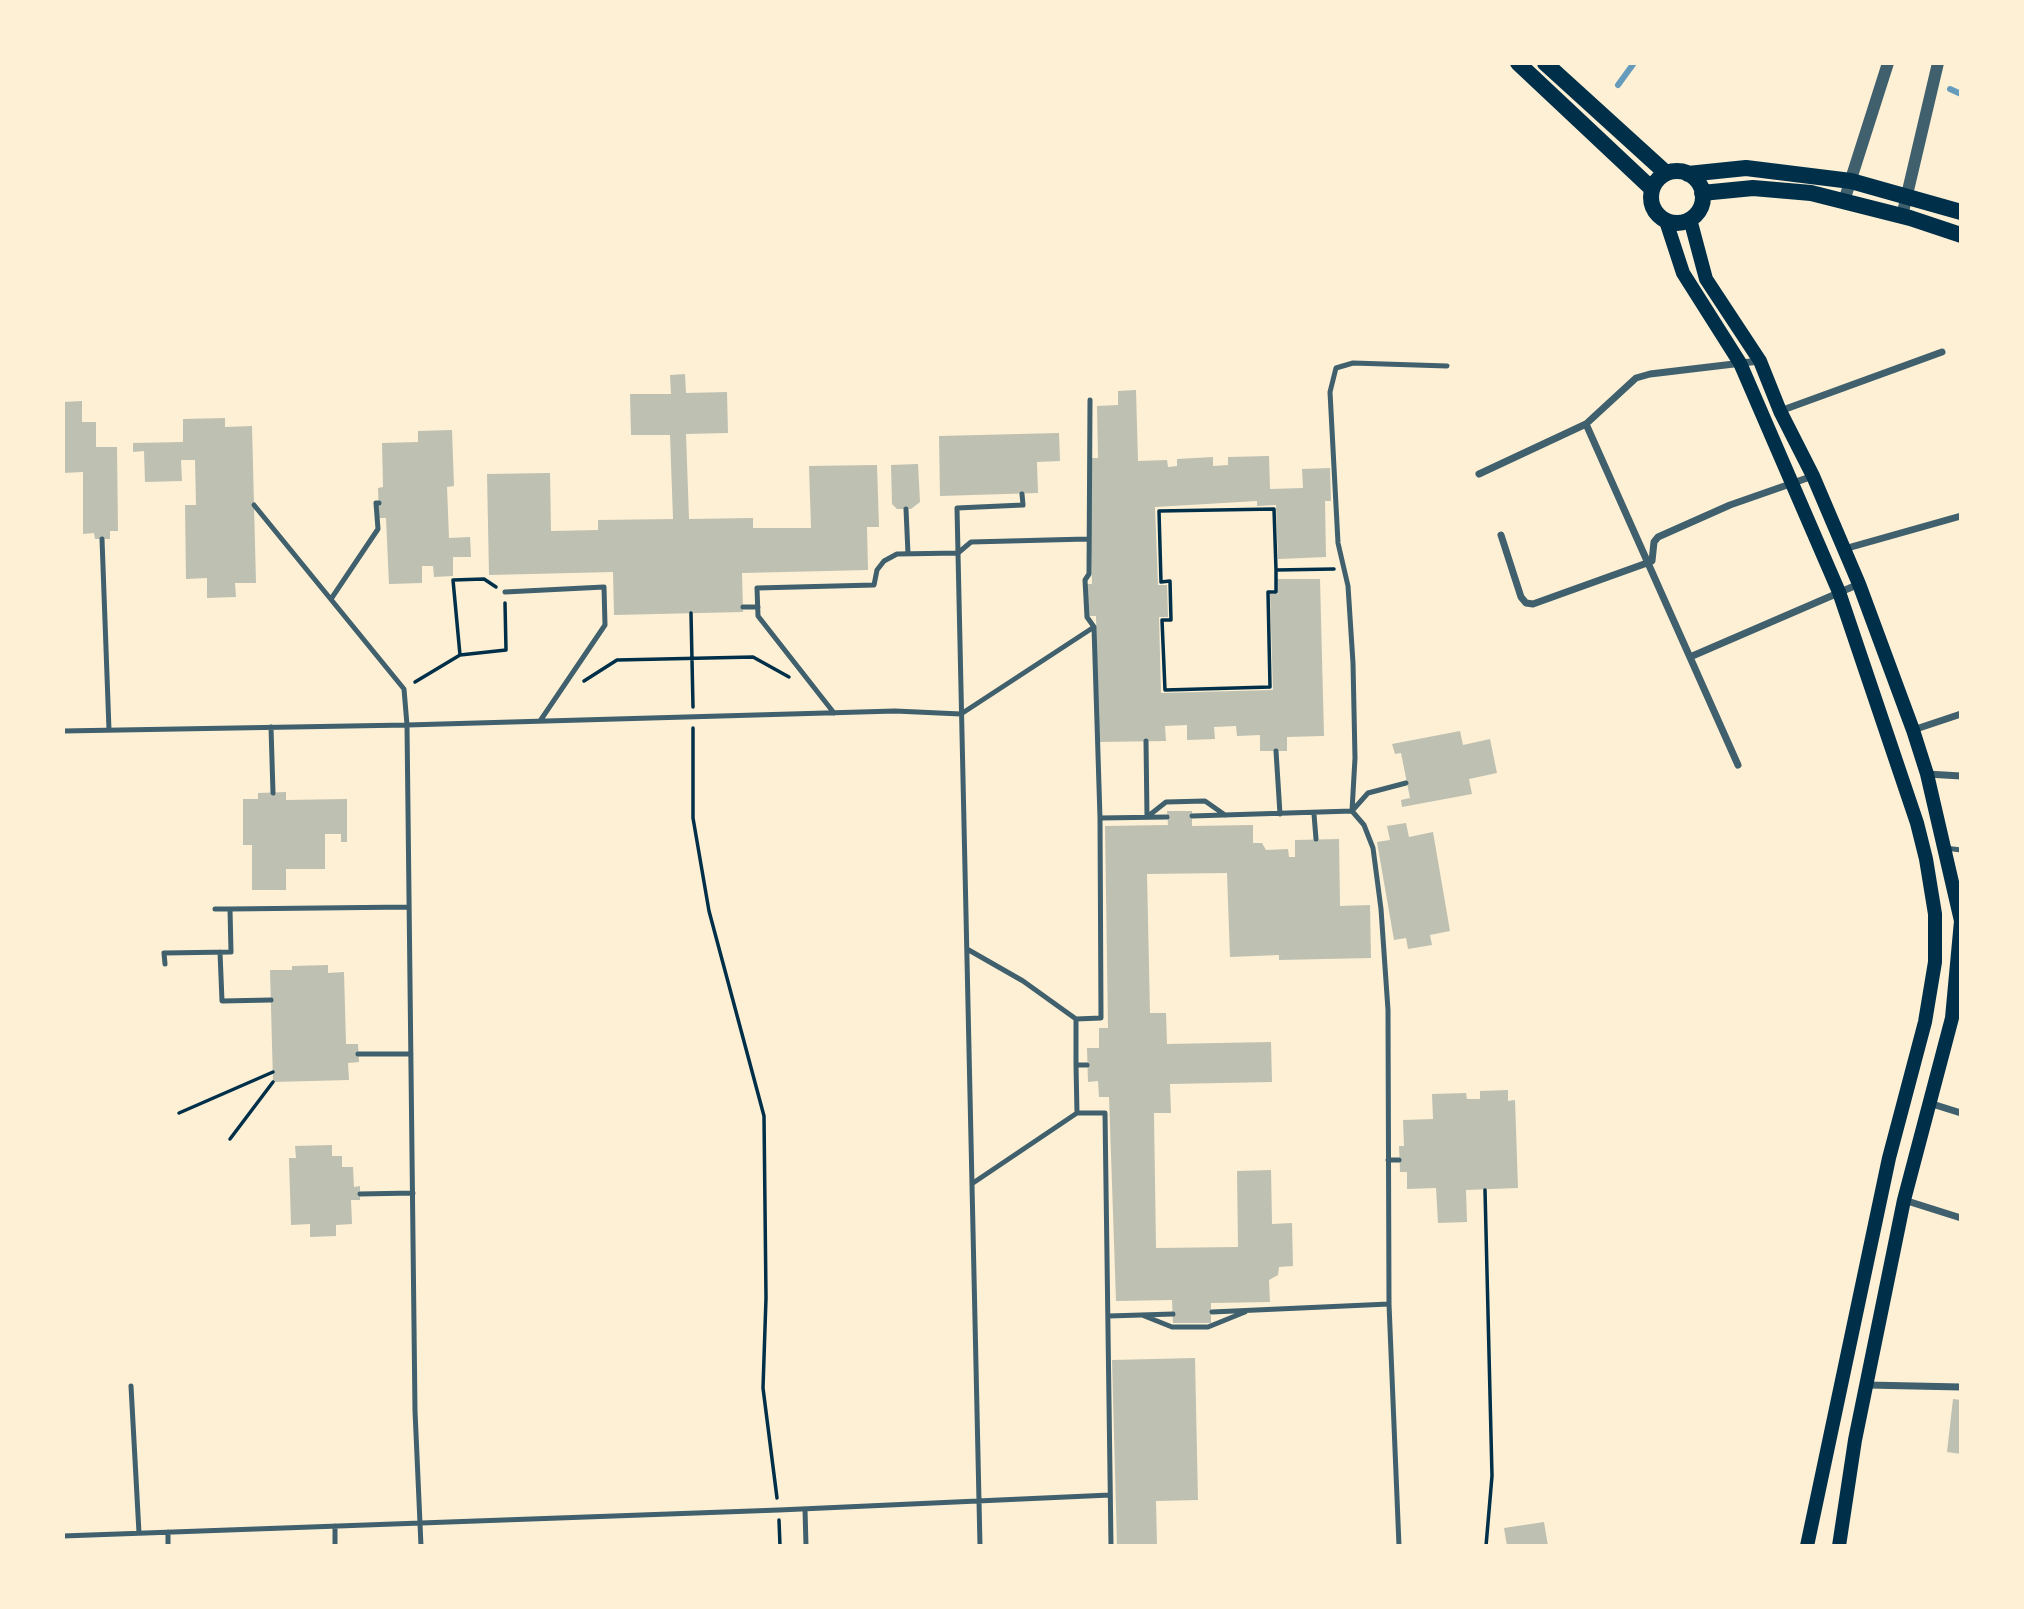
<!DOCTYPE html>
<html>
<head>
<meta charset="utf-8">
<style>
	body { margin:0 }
	#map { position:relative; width:2024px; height:1609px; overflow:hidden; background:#fdf0d5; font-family:Signika,sans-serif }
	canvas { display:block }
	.frame { position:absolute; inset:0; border:65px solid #fdf0d5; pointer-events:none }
</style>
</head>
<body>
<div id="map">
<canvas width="2024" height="1609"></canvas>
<div class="frame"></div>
</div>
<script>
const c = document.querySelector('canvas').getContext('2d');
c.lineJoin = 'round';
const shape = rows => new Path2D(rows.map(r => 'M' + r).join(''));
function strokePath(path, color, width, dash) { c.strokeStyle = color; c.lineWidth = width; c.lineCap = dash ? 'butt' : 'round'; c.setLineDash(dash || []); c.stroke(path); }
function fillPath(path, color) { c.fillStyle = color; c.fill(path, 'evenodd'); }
strokePath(shape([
	[1618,85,1634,63],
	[1950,89,1961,94]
]), '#669bbc', 6);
fillPath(shape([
	[685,374,686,393,727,392,728,433,686,434,689,519,753,518,753,528,811,528,809,466,877,465,879,527,867,527,868,570,742,573,743,612,614,615,613,572,489,575,487,474,550,473,551,531,598,530,598,520,673,519,670,435,631,435,630,394,671,394,670,375],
	[1136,390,1138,461,1167,460,1168,467,1177,466,1177,459,1213,457,1213,466,1228,465,1228,457,1269,456,1270,489,1303,488,1302,469,1330,468,1331,501,1325,501,1326,557,1278,559,1276,505,1257,506,1257,501,1155,507,1158,585,1167,585,1168,617,1159,617,1161,693,1273,690,1270,594,1278,594,1277,579,1320,579,1324,736,1287,737,1287,751,1260,751,1260,735,1237,736,1236,726,1214,727,1215,739,1187,740,1187,725,1165,726,1166,741,1099,742,1096,616,1088,616,1087,584,1092,584,1089,458,1098,458,1097,406,1118,405,1118,391],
	[82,401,82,422,96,422,96,447,117,447,118,531,110,531,110,539,95,539,94,533,83,534,83,472,63,473,63,402],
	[225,418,225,427,252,426,256,583,235,583,236,597,207,598,207,578,186,579,185,505,196,505,195,460,181,460,182,481,145,482,144,451,133,452,133,443,183,442,183,419],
	[452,430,454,486,447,487,449,538,470,537,471,557,453,557,453,576,434,577,433,566,422,566,422,583,389,584,386,518,379,518,378,488,383,487,382,443,418,442,418,431],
	[1059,433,1060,461,1037,462,1038,493,940,496,939,436],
	[918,464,920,502,911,509,897,509,892,504,891,465],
	[1460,731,1463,745,1490,739,1497,773,1469,779,1472,794,1402,807,1401,800,1410,798,1401,753,1395,754,1392,744],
	[286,792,286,800,347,799,347,842,341,842,341,834,325,834,325,869,286,869,286,890,252,890,252,845,243,845,243,799,258,799,258,793],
	[1167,811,1192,811,1192,826,1253,825,1253,843,1262,843,1266,850,1288,849,1289,857,1295,857,1295,840,1339,839,1340,906,1370,905,1371,958,1279,960,1279,955,1230,957,1227,873,1147,874,1150,1013,1166,1013,1167,1044,1271,1042,1272,1082,1170,1084,1171,1113,1154,1113,1156,1248,1238,1247,1237,1171,1271,1170,1272,1224,1292,1223,1293,1266,1279,1267,1278,1275,1269,1280,1270,1302,1211,1303,1211,1323,1173,1323,1172,1300,1116,1301,1109,1097,1099,1097,1098,1081,1088,1082,1087,1048,1099,1048,1099,1028,1108,1028,1105,826,1168,825],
	[1406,823,1409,837,1433,832,1450,931,1430,935,1432,945,1408,949,1406,938,1394,940,1377,842,1390,840,1387,826],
	[328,965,328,973,344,972,346,1044,358,1044,359,1062,348,1063,349,1080,273,1082,270,970,292,970,292,966],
	[1508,1090,1508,1101,1515,1100,1518,1188,1466,1190,1467,1222,1438,1223,1436,1188,1407,1189,1407,1172,1400,1172,1399,1146,1404,1146,1403,1120,1433,1119,1432,1094,1466,1093,1467,1099,1480,1099,1480,1091],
	[332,1145,332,1156,342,1156,342,1167,353,1167,354,1187,360,1186,360,1200,351,1200,352,1224,336,1225,336,1236,310,1237,310,1224,291,1225,289,1158,296,1158,295,1146],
	[1195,1358,1198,1500,1156,1501,1157,1546,1117,1546,1112,1360],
	[1953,1399,1961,1400,1961,1454,1947,1452],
	[1544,1522,1548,1546,1507,1546,1504,1528]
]), '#bec0b2');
strokePath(shape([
	[1276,570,1276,592,1268,592,1270,687,1165,690,1162,620,1171,620,1170,581,1161,582,1159,511,1274,509,1276,570,1334,569],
	[691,613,693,707],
	[460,655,453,580,484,579,496,587],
	[584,681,617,660,753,657,789,677],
	[415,682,460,655,506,650,505,603],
	[693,728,693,818,709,911,764,1116,766,1298,763,1388,777,1498],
	[179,1113,273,1072],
	[230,1139,273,1082],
	[1485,1190,1492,1476,1486,1546],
	[779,1520,780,1546]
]), '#003049', 3.5);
strokePath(shape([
	[1090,400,1089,574,1085,580,1087,617,1094,627,1100,818,1101,1018,1076,1019,1076,1065,1077,1113,1105,1113,1111,1546],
	[254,505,404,689,407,725,415,1411,421,1546],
	[906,509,908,554],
	[102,539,109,730],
	[505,592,604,587,605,625,540,721],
	[331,599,378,529,376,503,379,503],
	[743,607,758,607],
	[834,713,758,616,757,588,874,585,877,570,884,561,897,554,958,553,971,542,1087,539],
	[271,727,273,793],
	[63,731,407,725,895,711,961,714,1094,627],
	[1146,741,1147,817],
	[1276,751,1280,814],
	[1352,811,1355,758,1353,663,1348,586,1338,543,1330,392,1336,368,1353,363,1447,366],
	[1352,811,1368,793,1406,783],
	[1314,814,1316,839],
	[1192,816,1352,811,1364,825,1373,848,1381,909,1388,1010,1389,1304,1399,1546],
	[1147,817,1166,802,1205,801,1225,815],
	[1100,818,1167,817],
	[1945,848,1961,850],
	[215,909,230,909],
	[967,949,1023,981,1076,1019],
	[220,952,222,1001,271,1000],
	[165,964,164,953,231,952,230,909,409,907],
	[358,1054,411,1054],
	[1076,1065,1087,1065],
	[1388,1160,1399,1160],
	[973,1183,1077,1113],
	[360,1194,413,1193],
	[1212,1312,1389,1304],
	[1142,1315,1172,1327,1208,1327,1245,1312],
	[1109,1316,1173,1314],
	[131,1386,139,1533],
	[805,1509,806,1546],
	[335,1526,335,1546],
	[168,1532,168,1546],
	[63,1536,779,1510,1110,1495],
	[980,1546,957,508,1023,505,1022,494]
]), '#3f606c', 5);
strokePath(shape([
	[1780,411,1942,352],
	[1586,424,1738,765],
	[1479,474,1586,424,1636,378,1650,374,1759,361],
	[1501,535,1521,597,1526,603,1533,604,1647,563,1652,561,1654,542,1658,537,1730,505,1813,476],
	[1844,549,1961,516],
	[1690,657,1859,584],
	[1913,730,1961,714],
	[1927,774,1961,776],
	[1929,1103,1961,1113],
	[1904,1200,1961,1218],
	[1867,1385,1961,1387]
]), '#3f606c', 7);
strokePath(shape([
	[1844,201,1888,63],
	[1902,216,1938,63]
]), '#3f606c', 12);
strokePath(shape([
	[1690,219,1706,279,1760,361,1780,411,1813,476,1859,584,1913,730,1927,774,1961,921,1952,1018,1904,1200,1855,1440,1839,1546],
	[1666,221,1683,273,1740,363,1839,592,1917,823,1926,859,1935,914,1935,962,1925,1022,1889,1158,1807,1546]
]), '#003049', 14);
strokePath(shape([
	[1518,63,1652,189],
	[1545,63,1666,173],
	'1651 197a26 26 0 1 1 52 0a26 26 0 1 1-52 0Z',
	[1688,174,1746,168,1851,181,1961,212],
	[1702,193,1753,188,1811,193,1910,218,1961,235]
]), '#003049', 16);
</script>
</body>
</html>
